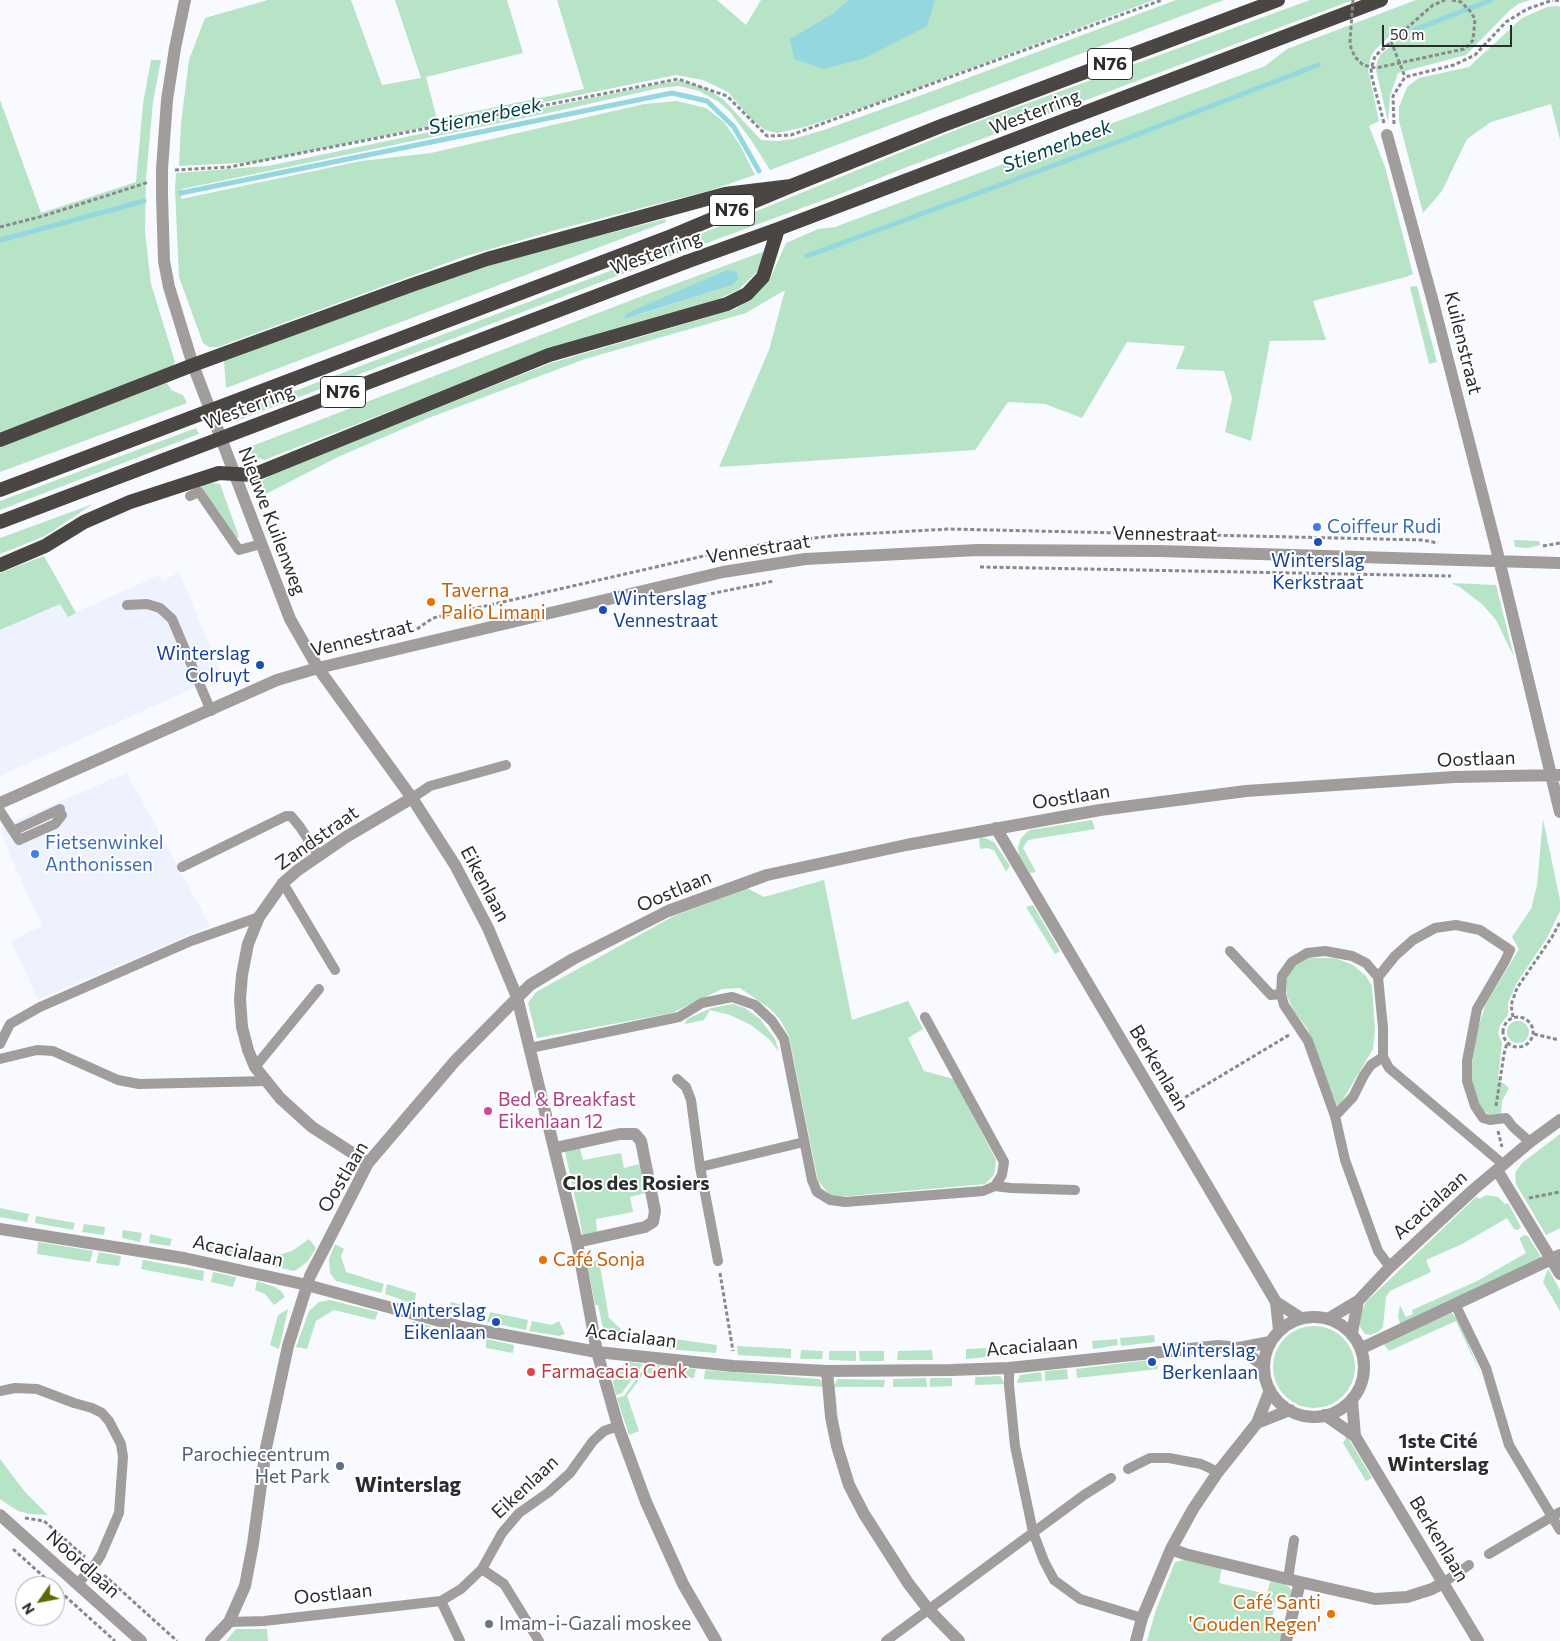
<!DOCTYPE html>
<html>
<head>
<meta charset="utf-8">
<style>
	body { margin:0 }
	#map { position:relative; width:1560px; height:1641px; overflow:hidden; background:#f9faff; font-family:Commissioner,sans-serif }
	canvas { display:block }
	.north { position:absolute; left:15px; top:1576px; width:50px; height:50px; box-sizing:border-box; background:#fff; border:1px solid #aaabab; border-radius:50%; rotate:237deg; font-size:14px; font-weight:700; line-height:20px; text-align:center; color:#2b2c2e }
	.north::after { content:''; display:block; margin:auto; width:18px; height:22px; background:#616705; clip-path:polygon(50% 0,100% 100%,50% 72%,0 100%) }
	.scale { position:absolute; left:1382px; top:25px; width:130px; height:22px; box-sizing:border-box; border:2px solid #2b2c2e; border-top:0; padding-left:6px; font-size:15px; line-height:18px; white-space:nowrap; color:#2b2c2e; -webkit-text-stroke:4px #fff; paint-order:stroke }
</style>
</head>
<body>
<div id="map">
<canvas width="1560" height="1641"></canvas>
<div class="north">N</div>
<div class="scale">50 m</div>
</div>
<script>
const c = document.querySelector('canvas').getContext('2d');
c.lineJoin = 'round';
function fillPath(path, color) { c.fillStyle = color; c.fill(path, 'evenodd'); }
const shape = rows => new Path2D(rows.map(r => 'M' + r).join(''));
function strokePath(path, color, width, dash) { c.strokeStyle = color; c.lineWidth = width; c.lineCap = dash ? 'butt' : 'round'; c.setLineDash(dash || []); c.stroke(path); }
function drawText(font, color, halo, rows, align = 'center') {
  c.font = font + ' Commissioner,sans-serif'; c.lineWidth = 4; c.setLineDash([]); c.textBaseline = 'middle'; c.strokeStyle = halo; c.fillStyle = color; for (const [text, x, y, turn = 0] of rows) {
    c.save(); c.translate(x, y); c.rotate((+turn || 0) * Math.PI / 180); c.textAlign = isNaN(turn) ? turn : align; if (halo) c.strokeText(text, 0, 0); c.fillText(text, 0, 0); c.restore();
  }
}
fillPath(shape([
	[179,572,222,675,0,776,0,630,60,604,68,616,159,575,163,581],
	[127,773,210,926,38,1000,11,941,42,926,10,855,0,827]
]), '#eef1fe');
fillPath(shape([
	[268,0,351,0,382,85,421,78,395,0,507,0,523,53,426,77,437,119,584,89,557,0,717,0,746,25,761,0,849,0,829,16,934,3,935,0,1154,0,885,100,805,127,777,133,765,130,752,120,728,92,703,80,676,75,257,162,179,166,181,123,189,60,205,18],
	[1176,0,1224,0,770,170,753,143,731,113,719,102,699,91,679,86,660,88,557,111,182,189,181,199,361,161,431,153,644,104,677,101,706,108,724,122,740,145,755,175,708,191,556,230,463,257,218,347,209,347,203,343,179,277,175,189,176,173,268,166,663,83,680,81,703,87,723,99,761,140,777,141,793,139,824,130,941,88],
	[1310,0,1353,0,907,167,840,194,609,279,239,420,237,413,607,272,968,125],
	[1416,0,1530,0,1518,4,1509,11,1466,55,1398,73,1390,96,1388,120,1389,126,1376,70,1377,62,1381,54,1395,43,1389,37,1375,50,1371,56,1368,70,1379,121,1369,126,1385,167,1413,274,1406,277,1313,301,1326,340,1270,341,1251,441,1225,432,1232,398,1224,371,1176,369,1185,346,1127,342,1082,418,1045,404,1008,402,975,450,719,467,769,350,785,290,746,313,585,359,426,419,338,457,260,497,259,483,272,474,447,404,551,363,736,309,757,293,770,279,786,243,818,229,835,227,1265,66,1287,49],
	[1557,6,1560,7,1560,140,1551,104,1491,122,1467,139,1442,191,1423,213,1399,121,1399,107,1407,87,1419,78,1469,67,1522,18,1547,7],
	[151,60,161,60,153,102,146,178,145,232,151,284,175,362,171,369,0,432,0,100,41,213,136,182,143,104],
	[665,219,666,222,226,388,224,360,433,284,509,259],
	[765,251,757,272,738,290,716,300,635,323,543,352,264,460,251,455,247,448,637,298],
	[739,279,733,285,625,319],
	[1417,286,1437,362,1429,364,1410,287],
	[167,383,171,390,183,395,187,403,0,472,0,447],
	[196,428,199,434,0,510,0,501],
	[213,483,220,484,239,537,236,538,201,486],
	[93,504,45,536,0,554,0,538],
	[1514,540,1539,541,1540,545,1528,548,1515,547],
	[44,556,76,613,68,617,60,604,0,630,0,573],
	[1451,583,1496,585,1514,657,1496,620,1482,604,1461,588],
	[1543,819,1560,900,1560,911,1547,938,1516,984,1508,1003,1508,1015,1500,1025,1498,1033,1502,1043,1498,1079,1509,1088,1502,1101,1501,1114,1493,1118,1481,1108,1472,1083,1472,1063,1477,1031,1486,1004,1519,949,1512,937,1531,909,1537,885],
	[1092,820,1095,829,1028,840,1023,848,1036,872,1030,873,1019,855,1018,848,1021,838,1027,832,1030,830],
	[979,838,985,838,994,842,1010,866,1006,872,994,850,987,848,980,849],
	[824,880,852,1020,908,1001,923,1029,908,1038,924,1071,954,1079,996,1160,994,1175,985,1184,838,1197,830,1195,818,1181,789,1036,779,1018,769,1008,740,988,722,989,672,1013,537,1038,528,1003,536,992,674,916,747,888,764,897],
	[1033,905,1036,910,1060,951,1055,954,1026,907],
	[1308,958,1335,958,1353,965,1366,976,1372,986,1375,1030,1373,1049,1338,1108,1307,1028,1294,1011,1287,996,1286,979,1291,969],
	[733,1004,745,1008,760,1019,775,1039,779,1052,769,1039,751,1025,730,1015,710,1010,704,1020,685,1024,687,1019,711,1008],
	'1507 1032a11 11 0 1 1 22 0a11 11 0 1 1-22 0Z',
	[1560,1134,1560,1228,1546,1235,1516,1184,1515,1173,1522,1163],
	[580,1148,583,1160,621,1153,624,1168,639,1164,646,1193,630,1197,633,1212,596,1219,597,1233,583,1236,565,1151],
	[1486,1195,1498,1197,1505,1204,1508,1203,1521,1227,1518,1230,1514,1229,1507,1218,1462,1244,1426,1260,1431,1272,1390,1291,1386,1297,1383,1327,1378,1332,1370,1335,1365,1334,1360,1327,1360,1315,1366,1302,1476,1197,1480,1199],
	[0,1208,29,1214,27,1222,0,1217],
	[36,1216,75,1223,73,1230,35,1223],
	[84,1224,105,1227,104,1235,82,1232],
	[123,1230,142,1233,140,1242,122,1238],
	[150,1234,172,1239,170,1246,149,1243],
	[1524,1235,1528,1236,1542,1259,1400,1324,1398,1317,1400,1305,1406,1317,1413,1314,1412,1310,1477,1281,1526,1253,1520,1240,1520,1238],
	[309,1239,316,1248,308,1261,298,1269,294,1271,267,1265,268,1253,282,1254,292,1251],
	[38,1242,93,1251,90,1262,37,1254],
	[335,1244,344,1249,341,1256,346,1272,384,1284,381,1293,336,1281,330,1273,329,1259],
	[209,1245,250,1253,261,1253,260,1263,207,1253],
	[99,1252,121,1256,119,1266,96,1263],
	[143,1260,204,1271,203,1281,141,1269],
	[599,1260,609,1318,624,1332,621,1343,613,1340,606,1333,603,1328,598,1305,595,1305,587,1262],
	[1548,1269,1560,1290,1560,1311,1543,1282],
	[213,1272,236,1277,233,1287,211,1282],
	[257,1281,275,1287,281,1291,285,1297,274,1305,265,1294,255,1290],
	[387,1284,416,1293,414,1304,385,1294],
	[330,1300,378,1312,375,1320,334,1310,316,1321,307,1349,296,1347,309,1311,319,1302],
	[451,1302,481,1310,479,1320,449,1313],
	[288,1309,279,1349,270,1345,278,1315],
	[490,1312,528,1320,526,1330,487,1322],
	[1452,1313,1459,1321,1482,1377,1456,1321,1389,1351,1383,1343],
	[413,1321,431,1326,432,1335,411,1330],
	[532,1321,552,1325,559,1321,565,1334,559,1336,529,1331],
	'1273 1367a41 41 0 1 1 82 0a41 41 0 1 1-82 0Z',
	[1154,1335,1155,1342,1121,1346,1120,1338],
	[667,1338,717,1345,716,1353,666,1349],
	[486,1339,514,1345,513,1353,486,1348],
	[1117,1339,1118,1345,1093,1349,1092,1341],
	[1050,1345,1050,1353,1031,1354,1031,1346],
	[737,1346,791,1349,791,1358,738,1355],
	[986,1348,987,1357,966,1359,966,1349],
	[801,1350,823,1351,822,1359,800,1359],
	[932,1350,933,1360,897,1360,898,1351],
	[829,1351,856,1351,856,1361,829,1360],
	[859,1351,884,1351,884,1361,860,1361],
	[1157,1359,1158,1369,1077,1378,1076,1369],
	[630,1362,643,1364,622,1393,616,1395,613,1383,614,1375,623,1365],
	[647,1364,696,1369,694,1378,644,1373,627,1396,639,1431,629,1435,617,1398,624,1396],
	[1067,1369,1068,1379,1045,1381,1045,1371],
	[705,1370,819,1379,824,1383,824,1387,704,1379],
	[1041,1372,1042,1381,1017,1383,1020,1375],
	[1000,1376,1005,1384,975,1385,975,1377],
	[926,1378,927,1387,893,1387,893,1379],
	[930,1378,952,1378,952,1386,930,1387],
	[838,1379,885,1380,884,1387,835,1387,838,1418,842,1439,840,1439,833,1386],
	[1347,1436,1372,1478,1366,1481,1343,1443],
	[0,1459,25,1492,48,1515,29,1514,18,1511,0,1499],
	[1189,1559,1222,1567,1219,1583,1267,1594,1271,1578,1283,1582,1292,1590,1293,1600,1277,1597,1269,1629,1284,1633,1282,1641,1147,1641,1156,1610,1175,1562],
	[236,1629,267,1629,268,1641,226,1641]
]), '#b7e3c6');
fillPath(shape([
	[849,0,935,0,927,26,865,58,824,69,794,59,790,39,829,16],
	[727,270,737,272,739,279,733,285,624,319,627,313]
]), '#95d7df');
strokePath(shape([
	[1404,34,1491,0],
	[181,193,672,93,707,101,734,127,759,171],
	[0,240,144,201],
	[807,256,1128,138,1318,65]
]), '#95d7df', 5);
strokePath(shape([
	[1555,0,1560,1],
	[1391,41,1405,77],
	[1384,123,1372,78,1371,69,1375,56,1433,5,1445,0],
	[1394,124,1393,96,1405,77,1454,65,1475,55,1506,22,1527,9,1553,0],
	[175,170,230,167,678,79,727,96,767,136,791,135,1162,0],
	[0,227,43,216,149,182],
	[1543,546,1560,543],
	[980,567,1451,576],
	[660,604,774,581],
	[417,629,433,618,730,550,778,542,841,535,949,529,1422,540,1438,543],
	'1503 1032a15 15 0 1 1 30 0a15 15 0 1 1-30 0Z',
	[1513,1017,1511,1005,1517,988,1552,937,1560,922],
	[1534,1034,1559,1040],
	[1174,1104,1289,1035],
	[1496,1106,1504,1054,1507,1043],
	[1498,1131,1502,1147],
	[1529,1198,1560,1192],
	[720,1273,733,1351],
	[25,1518,44,1521,85,1557],
	[13,1549,54,1586],
	[104,1575,177,1641],
	[55,1587,115,1641]
]), '#88898d', 3, [4, 2.5]);
strokePath(shape([
	[190,496,199,492,239,550,261,544],
	[127,605,147,604,160,608,172,619,211,711],
	[412,798,430,786,506,765],
	[0,811,19,840,55,824,62,815],
	[13,831,60,809],
	[182,867,286,816,291,816,300,827,319,856],
	[283,883,335,970],
	[1230,951,1271,995,1281,994],
	[1378,977,1366,963,1352,956,1325,951,1307,953,1292,962,1282,976,1281,994,1284,1005,1308,1041,1335,1116,1345,1160,1378,1251,1390,1267],
	[0,1044,10,1024,40,1007,191,941,259,917],
	[530,1048,679,1017,702,1003,732,997,755,1005,772,1021,784,1039,812,1180,817,1192,830,1200,845,1202,983,1191,995,1186,1002,1175,1004,1162,925,1017],
	[0,1059,37,1050,53,1051,118,1080,139,1084,267,1081],
	[255,1067,319,989],
	[677,1079,686,1087,691,1100,700,1167,718,1261],
	[1335,1116,1353,1097,1364,1075,1371,1065,1383,1057],
	[1504,1165,1389,1068,1383,1057,1383,1028,1378,977,1395,956,1413,940,1435,928,1456,925,1480,930,1510,950,1505,961,1477,1009,1467,1061,1467,1081,1475,1106,1483,1118,1490,1120,1506,1118,1513,1127,1530,1142],
	[700,1167,804,1142],
	[995,1186,1011,1188,1075,1190],
	[1455,1304,1486,1368,1509,1445,1560,1530],
	[1009,1368,1009,1385,1015,1446,1033,1532,1044,1561,1054,1580,1080,1599,1142,1618],
	[0,1391,15,1388,37,1389,74,1403,92,1408,102,1413,109,1421,121,1444,123,1457,119,1513,101,1555,94,1566,77,1584],
	[1128,1469,1150,1458,1169,1458,1201,1464,1218,1472],
	[1489,1554,1560,1512],
	[482,1569,504,1584,539,1641],
	[1288,1579,1294,1540],
	[1443,1583,1469,1565],
	[441,1601,460,1641],
	[229,1622,264,1621,441,1601,461,1589,482,1569,502,1533,519,1513,549,1492,570,1473,593,1441,604,1431,618,1426],
	[886,1641,1084,1495,1111,1478]
]), '#a09d9c', 10);
strokePath(shape([
	[185,0,175,48,167,100,162,169,162,195,164,261,169,287,193,365,290,619,318,668,412,798,455,865,488,928,517,997,577,1242,597,1352,618,1426,646,1502,683,1584,716,1641],
	[1387,135,1433,302,1495,543,1560,812],
	[0,803,277,680,318,668,723,572,805,559,977,550,1159,551,1560,563],
	[996,828,1276,1302,1279,1330],
	[555,1148,620,1134,635,1134,641,1141,655,1211,653,1222,645,1227,577,1242],
	[368,1163,312,1127,280,1098,255,1067,248,1050,242,1027,240,999,242,975,248,944,259,917,283,883,298,870,346,837,412,798],
	[1497,1170,1560,1274],
	[0,1229,184,1258,307,1285,462,1327,597,1352,733,1366,827,1371,951,1370,1009,1368,1218,1346,1239,1348,1264,1366],
	[1276,1302,1301,1318],
	'1264 1367a50 50 0 1 1 100 0a50 50 0 1 1-100 0Z',
	[1328,1319,1358,1301,1390,1267,1473,1190,1530,1142,1560,1120],
	[1352,1333,1358,1301],
	[1239,1348,1270,1342],
	[1362,1348,1560,1255],
	[827,1371,831,1417,837,1446,849,1485,864,1514,908,1583,928,1609,959,1641],
	[1352,1400,1355,1436,1478,1641],
	[1325,1415,1355,1436],
	[1257,1423,1270,1390],
	[1171,1549,1185,1554,1300,1582,1375,1599,1407,1597,1432,1589,1443,1583],
	[211,1641,229,1622,245,1586,253,1544,266,1448,288,1346,310,1276,324,1249,368,1163,455,1061,530,985,573,959,668,911,767,875,906,845,1100,810,1246,791,1454,777,1560,775],
	[1136,1641,1142,1618,1171,1549,1193,1509,1218,1472,1257,1423,1290,1410],
	[1286,1641,1300,1582]
]), '#a09d9c', 12);
strokePath(shape([
	[0,1515,141,1641]
]), '#a09d9c', 12);
strokePath(shape([
	[674,235,791,186,941,126,1278,0],
	[686,262,778,229,1381,0],
	[0,440,193,365,409,286,487,259,725,194,791,186],
	[0,565,45,546,84,522,130,502,219,473,253,475,549,355,727,304,747,294,763,277,778,229]
]), '#4a4644', 14);
strokePath(shape([
	[1353,0,1350,41,1351,48,1355,57,1363,65,1376,68,1464,49,1469,45,1473,40,1475,19,1470,11,1461,2,1452,0]
]), '#88898d', 3, [4, 2.5]);
strokePath(shape([
	[0,490,674,235],
	[0,522,686,262]
]), '#4a4644', 14);
for (const [x, y, r, color] of [
	[1317,527,5,"#3f7fe0"],
	[1318,542,5,"#1a4fb4"],
	[431,602,5,"#e8710a"],
	[603,610,5,"#1a4fb4"],
	[260,665,5,"#1a4fb4"],
	[35,854,5,"#3f7fe0"],
	[488,1111,5,"#d1479c"],
	[543,1260,5,"#e8710a"],
	[496,1322,5,"#1a4fb4"],
	[1152,1362,5,"#1a4fb4"],
	[531,1372,5,"#e0444e"],
	[340,1466,5,"#5c6f8a"],
	[1331,1614,5,"#e8710a"],
	[489,1624,5,"#6b7280"]
]) { const dot = new Path2D(); dot.arc(x, y, r, 0, 2 * Math.PI); c.fillStyle = color; c.fill(dot); strokePath(dot, '#fff', 2); }
for (const [x, y, w] of [
	[1110,64,45],
	[732,210,45],
	[343,392,45]
]) { const box = new Path2D(); box.roundRect(x - w / 2, y - 15.5, w, 31, 4); c.fillStyle = '#fff'; c.fill(box); strokePath(box, '#2b2c2e', 1); }
drawText('bold 18px', '#2b2c2e', null, [
	["N76",1110,64],
	["N76",732,210],
	["N76",343,392]
]);
drawText('19px', '#2b2c2e', '#fff', [
	["Westerring",1035,112,-21],
	["Westerring",656,253,-20],
	["Kuilenstraat",1463,343,76],
	["Westerring",249,407,-21],
	["Nieuwe Kuilenweg",272,521,69],
	["Vennestraat",1165,534,1],
	["Vennestraat",758,549,-9],
	["Vennestraat",362,638,-14],
	["Oostlaan",1476,759,-2],
	["Oostlaan",1071,797,-9],
	["Zandstraat",317,838,-35],
	["Eikenlaan",485,884,62],
	["Oostlaan",674,891,-23],
	["Berkenlaan",1159,1068,59],
	["Oostlaan",343,1177,-59],
	["Acacialaan",1430,1205,-42],
	["Acacialaan",238,1251,12],
	["Acacialaan",631,1336,7],
	["Acacialaan",1032,1346,-5],
	["Eikenlaan",525,1487,-43],
	["Berkenlaan",1439,1539,59],
	["Noordlaan",83,1564,42],
	["Oostlaan",333,1594,-6]
]);
drawText('19px', '#366cbe', '#fff', [
	["Coiffeur Rudi",1327,527],
	["Fietsenwinkel",45,843],
	["Anthonissen",45,865]
], 'left');
drawText('19px', '#164399', '#fff', [
	["Winterslag",1318,561,"center"],
	["Kerkstraat",1318,583,"center"],
	["Winterslag",613,599],
	["Vennestraat",613,621],
	["Winterslag",250,654,"right"],
	["Colruyt",250,676,"right"],
	["Winterslag",486,1311,"right"],
	["Eikenlaan",486,1333,"right"],
	["Winterslag",1162,1351],
	["Berkenlaan",1162,1373]
], 'left');
drawText('19px', '#c56008', '#fff', [
	["Taverna",441,591],
	["Palio Limani",441,613],
	["Café Sonja",553,1260],
	["Café Santi",1321,1603,"right"],
	["'Gouden Regen'",1321,1625,"right"]
], 'left');
drawText('19px', '#b23c85', '#fff', [
	["Bed & Breakfast",498,1100],
	["Eikenlaan 12",498,1122]
], 'left');
drawText('19px', '#be3a42', '#fff', [
	["Farmacacia Genk",541,1372]
], 'left');
drawText('19px', '#4e5e75', '#fff', [
	["Parochiecentrum",330,1455],
	["Het Park",330,1477]
], 'right');
drawText('19px', '#5b616d', '#fff', [
	["Imam-i-Gazali moskee",499,1624]
], 'left');
drawText('italic 20px', '#004147', '#fff', [
	["Stiemerbeek",485,116,-12],
	["Stiemerbeek",1057,146,-21]
]);
drawText('bold 20px', '#2b2c2e', '#fff', [
	["Clos des Rosiers",636,1183],
	["1ste Cité",1438,1441],
	["Winterslag",1438,1464]
]);
drawText('bold 21px', '#2b2c2e', '#fff', [
	["Winterslag",408,1485]
]);
</script>
</body>
</html>
